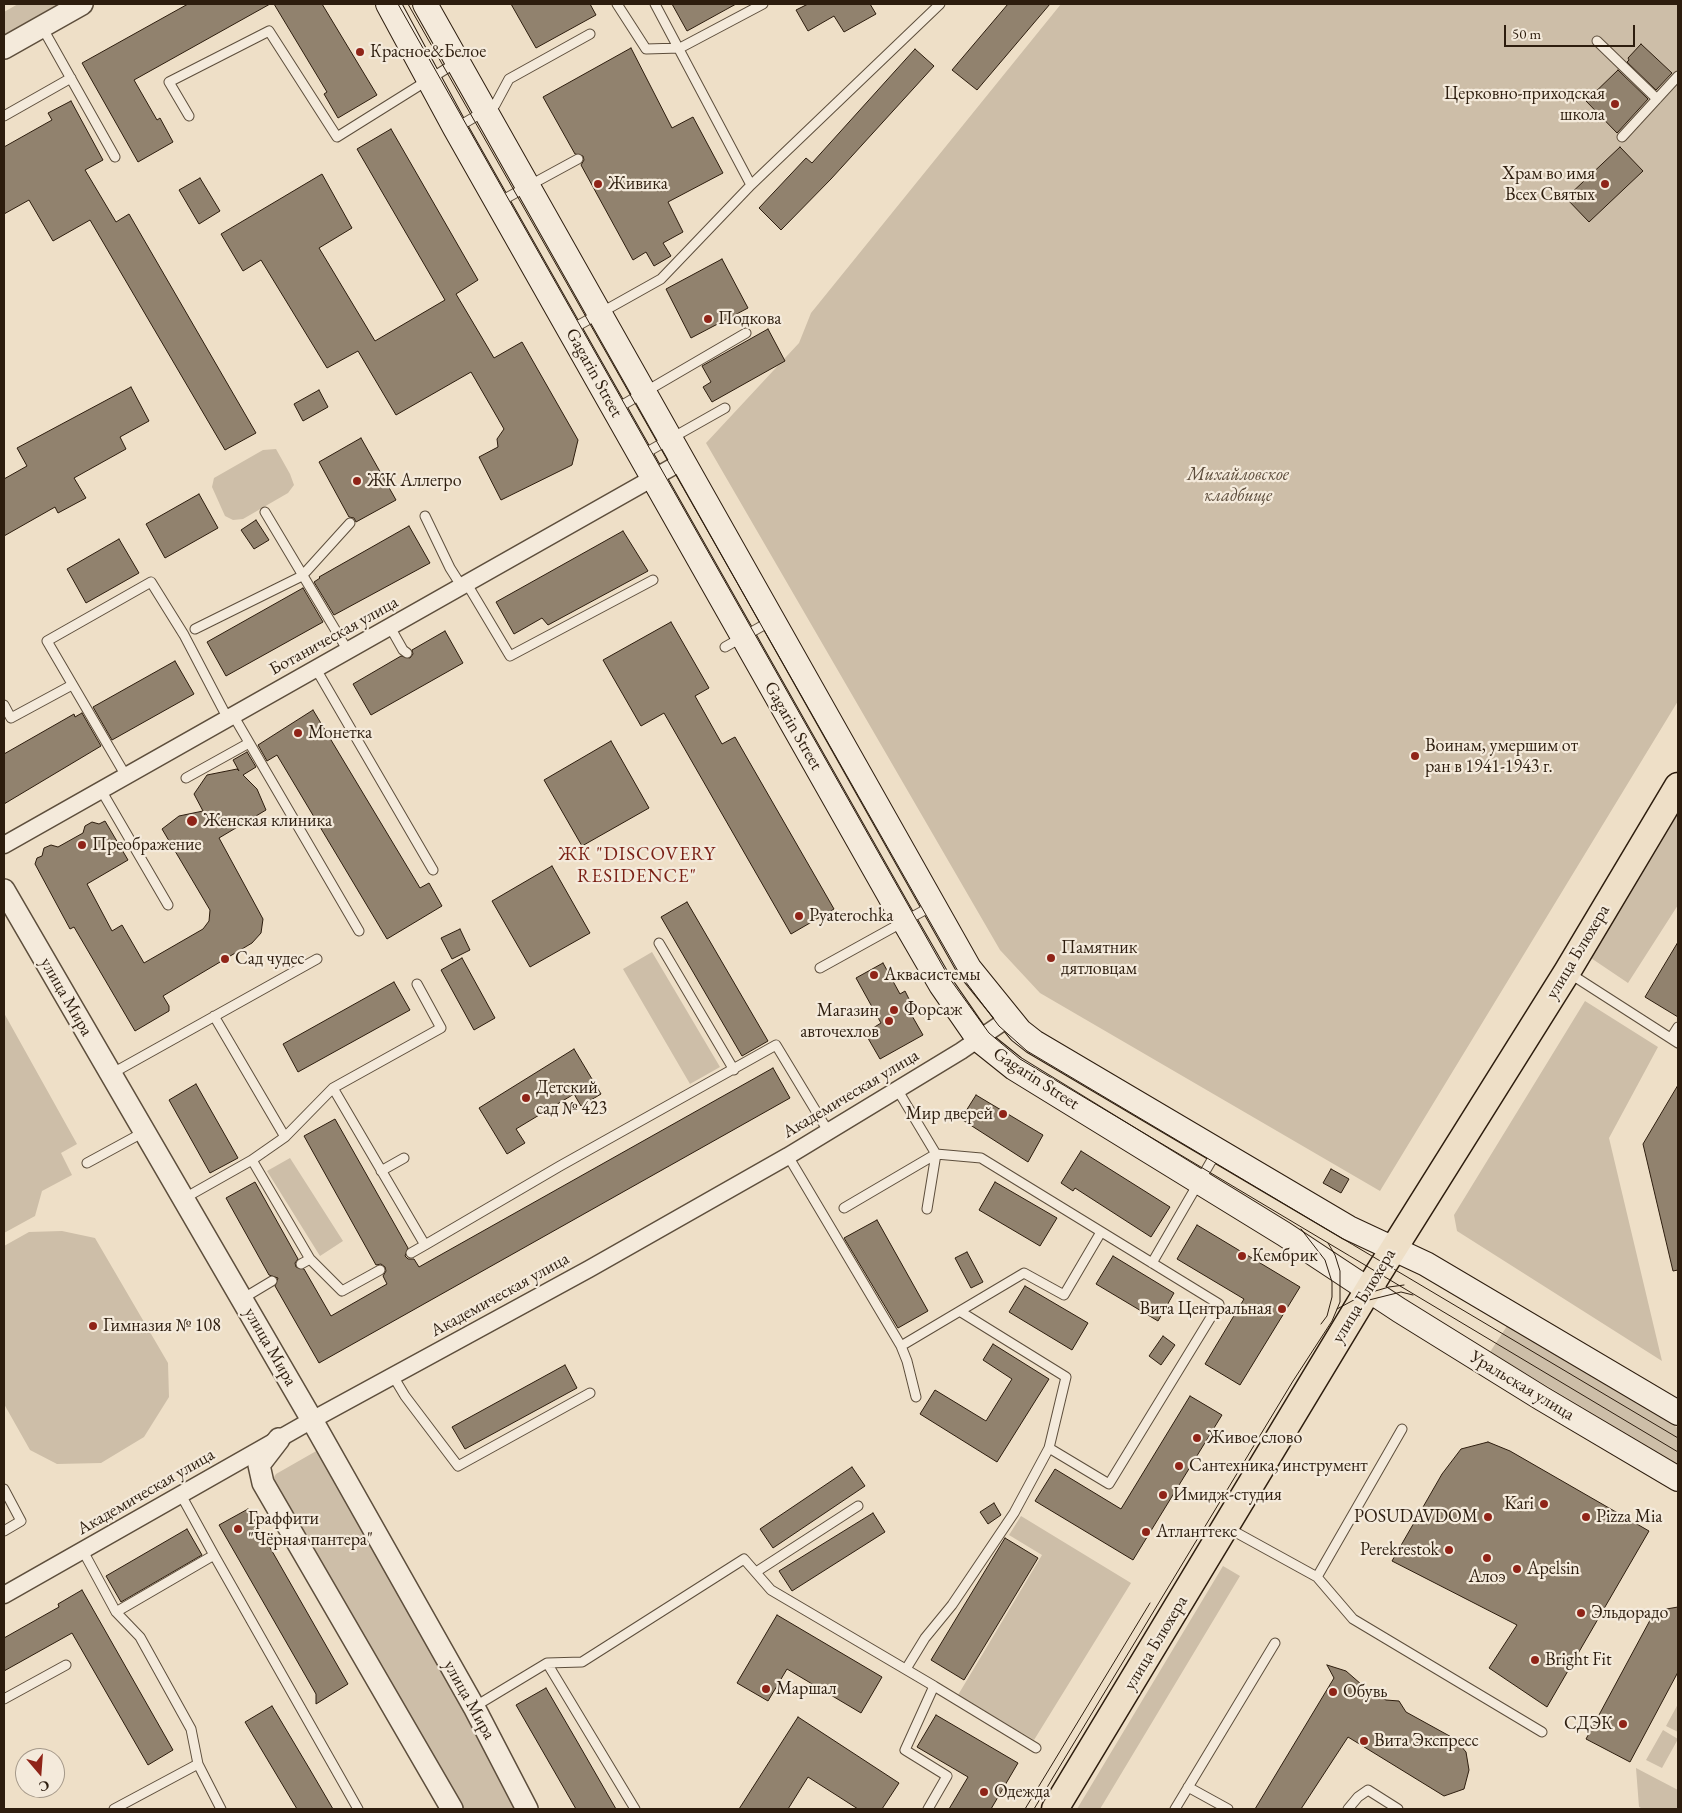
<!DOCTYPE html>
<html>
<head>
<meta charset="utf-8">
<style>
	body { margin:0 }
	#map { position:relative; width:1682px; height:1813px; overflow:hidden; background:#eedfc7; font-family:"EB Garamond",serif }
	canvas { display:block }
	.frame { position:absolute; inset:0; border:5px solid #2d1d0e; pointer-events:none }
	.north { position:absolute; left:15px; top:1748px; width:50px; height:50px; box-sizing:border-box; background:#f4eadb; border:1px solid #a49889; border-radius:50%; rotate:162deg; font-size:14px; font-weight:700; line-height:20px; text-align:center; color:#2d1d0e }
	.north::after { content:''; display:block; margin:auto; width:18px; height:22px; background:#8f2418; clip-path:polygon(50% 0,100% 100%,50% 72%,0 100%) }
	.scale { position:absolute; left:1504px; top:25px; width:131px; height:22px; box-sizing:border-box; border:2px solid #2d1d0e; border-top:0; padding-left:6px; font-size:15px; line-height:18px; white-space:nowrap; color:#2d1d0e; -webkit-text-stroke:4px #f4eadb; paint-order:stroke }
</style>
</head>
<body>
<div id="map">
<canvas width="1682" height="1813"></canvas>
<div class="frame"></div>
<div class="north">С</div>
<div class="scale">50 m</div>
</div>
<script>
const c = document.querySelector('canvas').getContext('2d');
c.lineJoin = 'round';
function fillPath(path, color) { c.fillStyle = color; c.fill(path, 'evenodd'); }
const shape = rows => new Path2D(rows.map(r => 'M' + r).join(''));
function strokePath(path, color, width, dash) { c.strokeStyle = color; c.lineWidth = width; c.lineCap = dash ? 'butt' : 'round'; c.setLineDash(dash || []); c.stroke(path); }
function drawText(font, color, halo, rows, align = 'center') {
  c.font = font + ' "EB Garamond",serif'; c.lineWidth = 4.5; c.setLineDash([]); c.textBaseline = 'middle'; c.strokeStyle = halo; c.fillStyle = color; for (const [text, x, y, turn = 0] of rows) {
    c.save(); c.translate(x, y); c.rotate((+turn || 0) * Math.PI / 180); c.textAlign = isNaN(turn) ? turn : align; if (halo) c.strokeText(text, 0, 0); c.fillText(text, 0, 0); c.restore();
  }
}
fillPath(shape([
	[18,4,62,4,4,36,4,12],
	[1061,4,1678,4,1678,701,1380,1191,1040,993,1000,950,706,443,799,343,811,313],
	[276,449,290,474,294,485,288,493,243,519,233,520,225,516,212,487,214,478,263,450],
	[1678,806,1678,905,1628,983,1585,954],
	[652,952,720,1067,690,1084,623,969],
	[1585,1001,1658,1047,1609,1138,1662,1361,1457,1231,1454,1215],
	[4,1013,77,1144,61,1153,72,1175,42,1191,35,1216,4,1233],
	[290,1158,343,1241,320,1256,267,1171],
	[62,1231,95,1238,168,1363,169,1397,144,1437,101,1463,57,1464,30,1450,4,1404,4,1246,29,1232],
	[1507,1326,1678,1428,1678,1464,1490,1352],
	[325,1446,527,1809,452,1809,266,1490,276,1474],
	[1021,1516,1131,1583,1034,1740,958,1695,1042,1555,1009,1535],
	[1223,1566,1240,1576,1100,1809,1077,1809],
	[1678,1704,1678,1732,1666,1726],
	[1663,1730,1678,1739,1662,1768,1646,1760],
	[1636,1768,1678,1790,1678,1809,1643,1809,1639,1807]
]), '#cdbea8');
const building = shape([
	[188,4,270,4,134,80,157,120,160,118,173,142,138,162,82,63,188,4],
	[274,4,322,4,377,95,338,118,324,94,327,92,274,4],
	[511,4,590,4,596,15,536,48,511,4],
	[672,4,736,4,687,31,672,4],
	[808,4,870,4,876,14,844,32,834,16,808,31,796,10,808,4],
	[1008,4,1050,4,977,90,952,70,1008,4],
	[1641,44,1672,73,1656,90,1627,62,1629,60,1628,58,1641,44],
	[631,48,672,128,693,117,723,173,668,202,683,232,663,243,671,256,654,266,646,252,633,260,581,165,584,160,583,156,575,154,543,97,631,48],
	[915,49,934,66,831,179,781,230,759,208,806,158,812,163,915,49],
	[1618,70,1648,99,1617,133,1586,101,1618,70],
	[71,101,103,160,85,170,116,222,129,214,256,433,225,450,90,220,53,241,29,200,4,214,4,147,52,120,48,113,71,101],
	[391,129,478,280,456,294,494,358,522,342,578,440,572,465,501,500,479,457,498,447,497,439,504,429,471,372,396,415,358,351,327,368,261,260,243,271,221,234,322,174,352,228,319,248,375,341,445,300,357,149,391,129],
	[1620,147,1643,171,1589,222,1566,198,1620,147],
	[200,178,220,211,199,224,179,190,200,178],
	[722,259,748,308,691,338,666,289,722,259],
	[768,329,785,361,712,402,703,387,711,382,702,366,768,329],
	[131,387,149,421,120,437,126,449,74,478,86,498,58,513,55,507,4,536,4,479,27,466,17,448,131,387],
	[319,390,328,407,303,421,294,404,319,390],
	[361,438,396,500,356,522,354,518,349,517,319,462,361,438],
	[199,494,218,528,165,558,146,524,199,494],
	[256,520,269,540,254,549,241,530,256,520],
	[409,526,430,563,334,615,314,582,320,578,319,577,409,526],
	[623,531,648,571,548,625,542,618,514,634,496,602,623,531],
	[119,539,139,573,86,603,67,569,119,539],
	[303,588,323,622,226,676,207,642,303,588],
	[671,622,709,688,695,696,722,744,735,737,834,909,791,934,664,713,641,726,603,660,671,622],
	[445,631,463,663,371,715,353,684,401,656,410,658,413,654,412,650,445,631],
	[175,661,194,694,112,740,93,707,175,661],
	[313,710,420,888,429,883,442,906,387,939,277,755,267,761,258,745,313,710],
	[82,713,101,746,4,804,4,754,74,714,75,717,82,713],
	[611,741,649,808,582,846,544,780,611,741],
	[247,752,256,767,243,775,257,789,266,810,219,838,263,919,261,933,252,943,163,996,169,1006,169,1011,135,1031,74,927,70,929,35,864,37,858,42,856,44,848,51,845,58,847,83,833,85,826,92,822,99,824,105,821,128,860,87,884,112,931,122,925,144,963,203,929,209,921,210,910,162,829,179,816,203,811,194,794,207,775,237,769,239,771,233,760,247,752],
	[552,866,590,933,530,967,492,901,552,866],
	[687,902,768,1041,742,1056,661,917,687,902],
	[460,929,470,950,452,959,441,938,460,929],
	[1678,942,1678,1017,1645,997,1678,942],
	[462,958,495,1018,474,1030,441,970,462,958],
	[883,963,900,994,905,991,912,1005,907,1007,923,1035,880,1059,865,1033,881,1023,856,978,883,963],
	[394,982,410,1010,298,1072,283,1044,394,982],
	[574,1049,601,1094,581,1106,574,1094,516,1129,525,1143,507,1154,479,1108,574,1049],
	[773,1068,790,1098,319,1363,275,1286,278,1278,269,1275,226,1198,255,1182,298,1259,295,1263,296,1267,304,1269,331,1316,387,1284,383,1276,386,1271,385,1267,381,1264,376,1265,304,1136,335,1119,408,1248,405,1256,408,1259,414,1259,419,1267,773,1068],
	[196,1084,238,1158,210,1173,169,1100,196,1084],
	[1678,1085,1678,1270,1673,1271,1643,1144,1678,1085],
	[976,1095,1043,1135,1028,1162,961,1119,976,1095],
	[1081,1151,1170,1207,1151,1237,1075,1188,1073,1191,1061,1183,1081,1151],
	[1331,1169,1349,1179,1341,1193,1323,1183,1331,1169],
	[995,1182,1057,1218,1040,1246,979,1210,995,1182],
	[877,1220,928,1311,898,1328,844,1238,877,1220],
	[1197,1225,1300,1287,1240,1385,1205,1364,1244,1299,1177,1259,1197,1225],
	[967,1252,983,1282,971,1288,955,1258,967,1252],
	[1113,1256,1174,1293,1158,1321,1096,1284,1113,1256],
	[1025,1286,1088,1323,1072,1350,1009,1312,1025,1286],
	[1163,1336,1175,1345,1161,1365,1149,1356,1163,1336],
	[993,1344,1049,1379,997,1462,920,1414,935,1390,986,1421,1012,1379,983,1360,993,1344],
	[565,1365,577,1388,465,1449,452,1427,565,1365],
	[1190,1396,1222,1415,1133,1560,1035,1501,1055,1469,1121,1509,1190,1396],
	[1488,1442,1510,1451,1649,1531,1547,1707,1489,1668,1517,1625,1392,1561,1442,1474,1461,1449,1488,1442],
	[852,1467,865,1486,773,1548,760,1529,852,1467],
	[994,1503,1001,1515,988,1524,980,1512,994,1503],
	[248,1509,348,1684,316,1704,316,1694,219,1525,248,1509],
	[873,1513,885,1532,792,1591,779,1571,873,1513],
	[187,1529,202,1555,121,1602,106,1576,187,1529],
	[1005,1538,1038,1558,964,1680,931,1660,1005,1538],
	[82,1590,173,1750,148,1765,72,1633,4,1671,4,1638,59,1607,58,1604,82,1590],
	[1678,1607,1678,1672,1630,1762,1586,1739,1655,1611,1678,1607],
	[777,1615,882,1677,861,1713,787,1669,768,1701,737,1683,777,1615],
	[1327,1665,1346,1671,1369,1691,1386,1700,1399,1701,1406,1712,1455,1739,1466,1752,1469,1770,1464,1789,1444,1796,1348,1737,1301,1809,1255,1809,1334,1678,1327,1665],
	[546,1688,578,1743,616,1809,576,1809,516,1705,546,1688],
	[272,1706,309,1768,333,1809,297,1809,245,1722,272,1706],
	[936,1715,1018,1763,991,1809,949,1809,968,1777,917,1747,936,1715],
	[798,1717,899,1783,882,1809,858,1809,808,1777,788,1809,739,1809,798,1717]
]);
fillPath(building, '#91826e');
strokePath(building, '#2d1d0e', 1);
const service = shape([
	[617,4,646,49,680,48,763,4],
	[655,4,751,185],
	[42,27,115,157],
	[1597,41,1657,99],
	[4,116,71,78],
	[189,116,169,82,269,31,337,137,457,62],
	[456,128,495,105,509,79,590,34],
	[1622,137,1678,76],
	[499,202,578,159],
	[570,330,661,279,751,185,940,4],
	[614,410,746,333],
	[640,456,725,408],
	[265,512,348,651],
	[425,516,450,568,462,587],
	[467,584,510,656,653,580],
	[390,627,403,650,407,653],
	[195,629,302,576,350,523],
	[725,647,771,621],
	[316,669,433,870],
	[4,705,11,718,72,685],
	[233,715,359,931],
	[126,776,47,641,151,582,184,635,228,719],
	[186,778,249,743],
	[101,790,168,905],
	[659,943,734,1070],
	[820,968,932,906],
	[1569,973,1678,1043],
	[214,1016,285,1137],
	[1671,1038,1678,1027],
	[111,1074,317,959],
	[333,1088,425,1245,411,1253],
	[897,1089,936,1154,927,1209],
	[788,1156,901,1346,1024,1273,1064,1295,1101,1232],
	[252,1160,310,1259],
	[87,1163,144,1132],
	[381,1171,404,1158],
	[183,1199,252,1160,285,1137,333,1088,441,1028,417,984],
	[844,1208,936,1154,981,1158,1219,1304,1109,1484,1049,1448,1014,1513,952,1605,925,1638,906,1669],
	[425,1245,560,1166,776,1045,828,1131],
	[1152,1263,1217,1151],
	[301,1264,310,1259,342,1291,380,1270],
	[242,1299,272,1281],
	[961,1312,1066,1377,1049,1448],
	[901,1346,907,1361,916,1397],
	[393,1376,405,1396,458,1466,590,1393],
	[4,1489,21,1521,4,1531],
	[1228,1528,1317,1577,1353,1619,1542,1732],
	[83,1551,116,1612,140,1637,191,1729,198,1764,221,1809],
	[214,1555,358,1809],
	[756,1572,858,1506],
	[1317,1577,1402,1429],
	[116,1612,214,1555,181,1495],
	[547,1663,635,1809],
	[4,1699,66,1665],
	[474,1707,547,1663,582,1662,744,1559,771,1590,934,1686],
	[1188,1787,1228,1809],
	[114,1809,198,1764],
	[928,1809,947,1776,905,1750,934,1686,1036,1748],
	[1175,1809,1275,1643],
	[1348,1809,1358,1797,1368,1790,1398,1809]
]);
const minor = shape([
	[4,845,683,461],
	[4,1595,312,1420,589,1269,788,1156,961,1051,1009,1018]
]);
const tertiary = shape([
	[4,48,82,4],
	[4,890,312,1420,474,1707,527,1809],
	[279,1439,259,1465,263,1483,452,1809]
]);
const secondary = shape([
	[388,4,455,128,904,921,941,985,979,1040,1014,1068,1284,1234,1399,1310,1541,1398,1678,1479],
	[425,4,969,968,1020,1031,1034,1042,1349,1228,1426,1264,1678,1413]
]);
const primary = shape([
	[1055,1809,1379,1272,1567,972,1678,786]
]);
strokePath(service, '#5d4e3c', 11);
strokePath(minor, '#5d4e3c', 19);
strokePath(tertiary, '#5d4e3c', 24);
strokePath(secondary, '#2d1d0e', 26);
strokePath(primary, '#2d1d0e', 29);
strokePath(service, '#f4eadb', 9);
strokePath(minor, '#f4eadb', 16);
strokePath(tertiary, '#f4eadb', 21);
strokePath(secondary, '#f4eadb', 24);
strokePath(primary, '#eedfc7', 26);
strokePath(shape([
	[398,4,950,979,989,1033,1020,1059,1678,1452],
	[408,4,959,973,999,1026,1027,1051,1678,1438],
	[1301,1229,1325,1260,1332,1282,1332,1297,1327,1316,1321,1324],
	[1369,1300,1401,1292,1413,1295],
	[1337,1309,1365,1294,1389,1287,1404,1285],
	[1025,1809,1150,1603],
	[1034,1809,1293,1381,1332,1321,1340,1302,1340,1271,1335,1255,1328,1243]
]), '#2d1d0e', 1);
for (const [x, y, r, color] of [
	[360,52,5,"#8f2418"],
	[1615,104,5,"#8f2418"],
	[598,184,5,"#8f2418"],
	[1605,184,5,"#8f2418"],
	[708,319,5,"#8f2418"],
	[357,481,5,"#8f2418"],
	[298,733,5,"#8f2418"],
	[1415,756,5,"#8f2418"],
	[192,821,6,"#8f2418"],
	[82,845,5,"#8f2418"],
	[799,916,5,"#8f2418"],
	[1051,958,5,"#8f2418"],
	[225,959,5,"#8f2418"],
	[874,975,5,"#8f2418"],
	[894,1010,5,"#8f2418"],
	[889,1021,5,"#8f2418"],
	[526,1098,5,"#8f2418"],
	[1003,1114,5,"#8f2418"],
	[1242,1256,5,"#8f2418"],
	[1282,1309,5,"#8f2418"],
	[93,1326,5,"#8f2418"],
	[1197,1438,5,"#8f2418"],
	[1179,1466,5,"#8f2418"],
	[1163,1495,5,"#8f2418"],
	[1544,1504,5,"#8f2418"],
	[1488,1517,5,"#8f2418"],
	[1586,1517,5,"#8f2418"],
	[238,1529,5,"#8f2418"],
	[1146,1532,5,"#8f2418"],
	[1449,1550,5,"#8f2418"],
	[1487,1558,5,"#8f2418"],
	[1517,1569,5,"#8f2418"],
	[1581,1613,5,"#8f2418"],
	[1535,1660,5,"#8f2418"],
	[766,1689,5,"#8f2418"],
	[1333,1692,5,"#8f2418"],
	[1623,1724,5,"#8f2418"],
	[1364,1741,5,"#8f2418"],
	[984,1792,5,"#8f2418"]
]) { const dot = new Path2D(); dot.arc(x, y, r, 0, 2 * Math.PI); c.fillStyle = color; c.fill(dot); strokePath(dot, '#f4eadb', 2); }
drawText('18px', '#2d1d0e', '#f4eadb', [
	["Красное&Белое",370,52],
	["Церковно-приходская",1605,94,"right"],
	["школа",1605,115,"right"],
	["Храм во имя",1595,174,"right"],
	["Всех Святых",1595,195,"right"],
	["Живика",608,184],
	["Подкова",718,319],
	["ЖК Аллегро",367,481],
	["Монетка",308,733],
	["Воинам, умершим от",1425,746],
	["ран в 1941-1943 г.",1425,767],
	["Женская клиника",203,821],
	["Преображение",92,845],
	["Pyaterochka",809,916],
	["Памятник",1061,948],
	["дятловцам",1061,969],
	["Сад чудес",235,959],
	["Аквасистемы",884,975],
	["Форсаж",904,1010],
	["Магазин",879,1011,"right"],
	["авточехлов",879,1032,"right"],
	["Детский",536,1088],
	["сад № 423",536,1109],
	["Мир дверей",993,1114,"right"],
	["Кембрик",1252,1256],
	["Вита Центральная",1272,1309,"right"],
	["Гимназия № 108",103,1326],
	["Живое слово",1207,1438],
	["Сантехника, инструмент",1189,1466],
	["Имидж-студия",1173,1495],
	["Kari",1534,1504,"right"],
	["POSUDAVDOM",1478,1517,"right"],
	["Pizza Mia",1596,1517],
	["Граффити",248,1519],
	["\"Чёрная пантера\"",248,1540],
	["Атланттекс",1156,1532],
	["Perekrestok",1439,1550,"right"],
	["Apelsin",1527,1569],
	["Алоэ",1487,1577,"center"],
	["Эльдорадо",1591,1613],
	["Bright Fit",1545,1660],
	["Маршал",776,1689],
	["Обувь",1343,1692],
	["СДЭК",1613,1724,"right"],
	["Вита Экспресс",1374,1741],
	["Одежда",994,1792]
], 'left');
drawText('18px', '#2d1d0e', '#f4eadb', [
	["Gagarin Street",594,373,61],
	["Ботаническая улица",334,636,-29],
	["Gagarin Street",793,726,60],
	["улица Блюхера",1578,952,-59],
	["улица Мира",66,997,60],
	["Gagarin Street",1036,1079,33],
	["Академическая улица",851,1094,-31],
	["Академическая улица",500,1295,-29],
	["улица Блюхера",1364,1296,-59],
	["улица Мира",270,1347,60],
	["Уральская улица",1522,1386,31],
	["Академическая улица",146,1492,-30],
	["улица Блюхера",1156,1643,-59],
	["улица Мира",469,1700,61]
]);
drawText('italic 18px', '#5d4d3c', '#f4eadb', [
	["Михайловское",1238,475],
	["кладбище",1238,496]
]);
c.letterSpacing = '1px';
drawText('19px', '#7a1f14', '#f4eadb', [
	["ЖК \"DISCOVERY",637,855],
	["RESIDENCE\"",637,877]
]);
c.letterSpacing = '0px';
</script>
</body>
</html>
